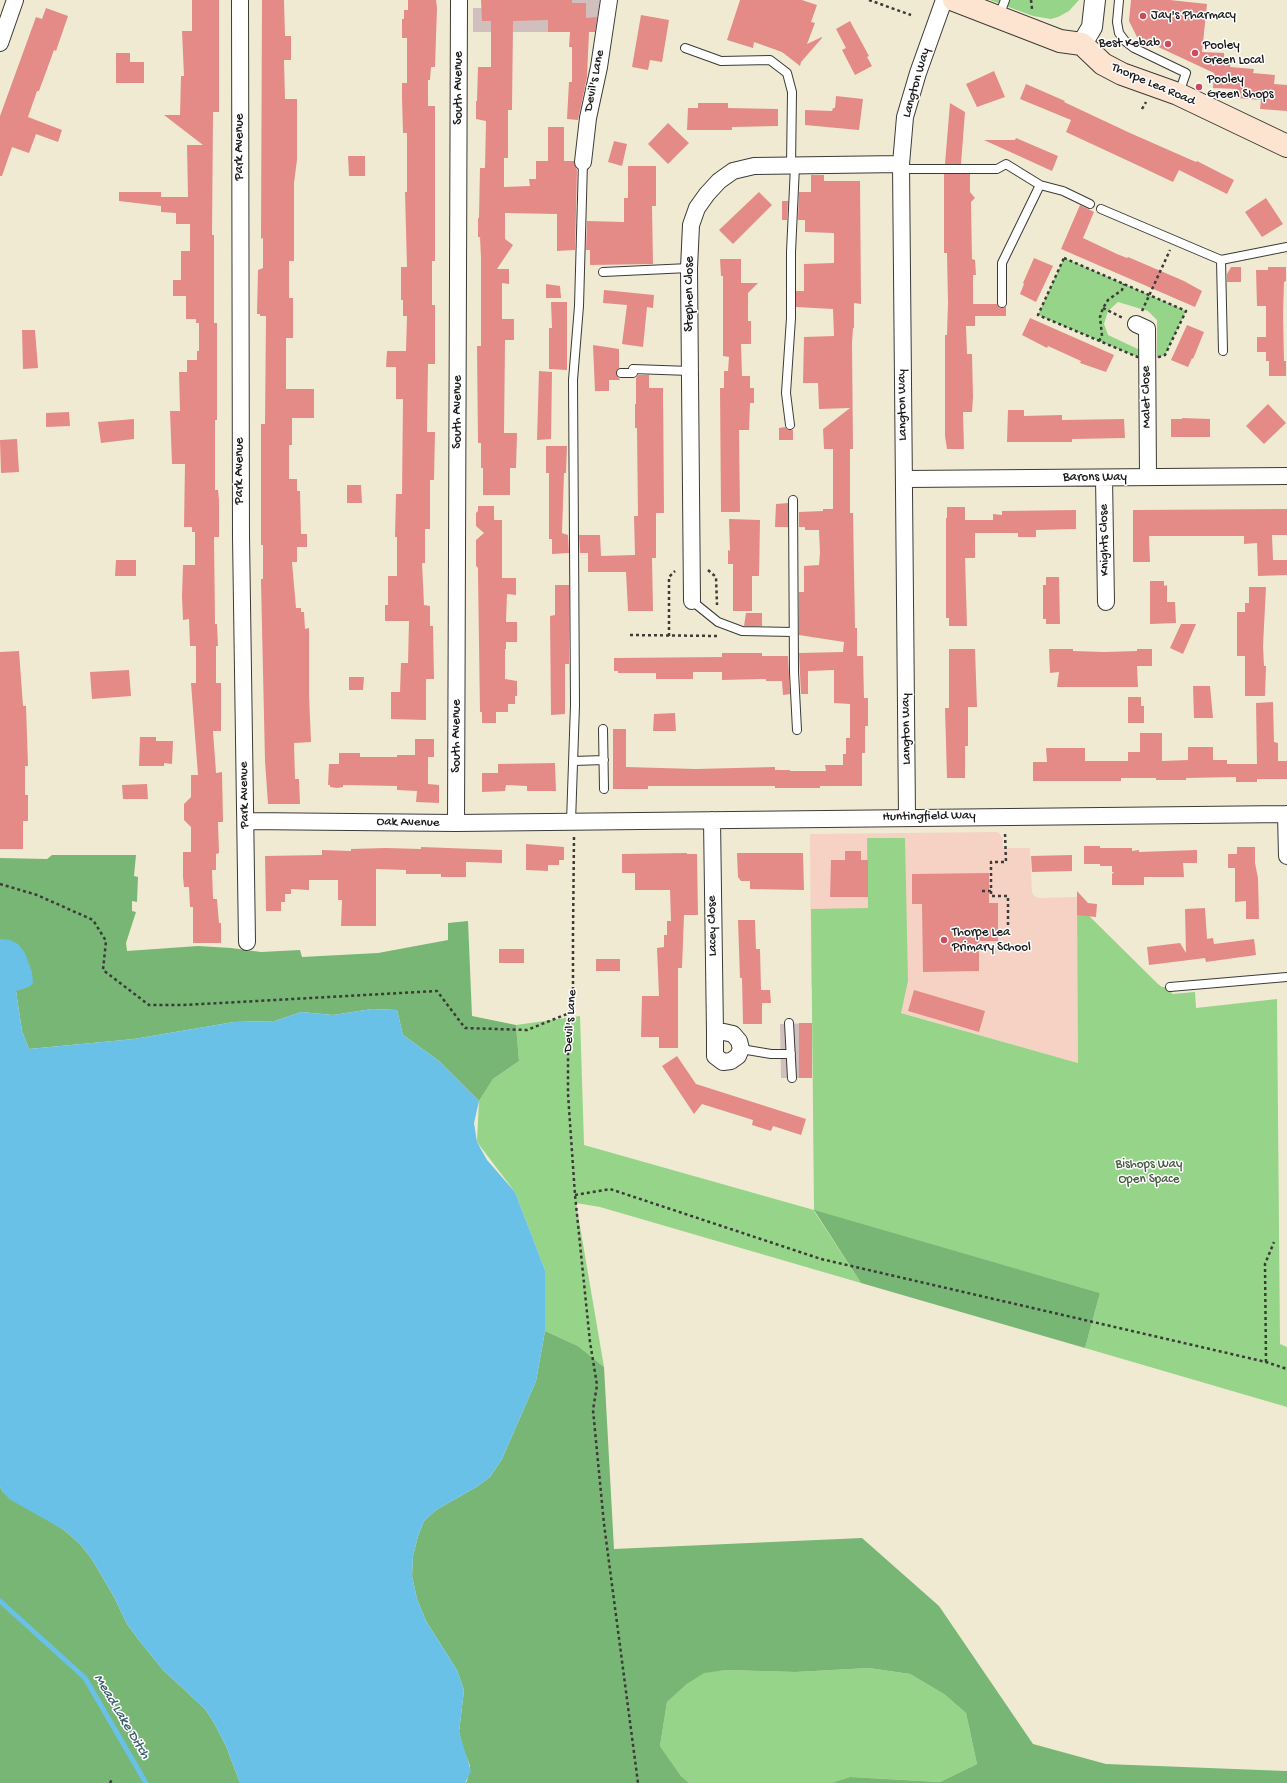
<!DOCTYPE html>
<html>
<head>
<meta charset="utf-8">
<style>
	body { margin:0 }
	canvas { display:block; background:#f0ead2 }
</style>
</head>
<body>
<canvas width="1287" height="1783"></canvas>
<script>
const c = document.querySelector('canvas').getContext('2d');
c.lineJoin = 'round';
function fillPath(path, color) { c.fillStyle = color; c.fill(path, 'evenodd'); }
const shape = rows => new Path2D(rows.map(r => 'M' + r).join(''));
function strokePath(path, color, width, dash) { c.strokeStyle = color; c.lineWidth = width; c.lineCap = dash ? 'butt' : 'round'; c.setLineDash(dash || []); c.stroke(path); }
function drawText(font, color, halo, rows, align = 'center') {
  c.font = font + ' "Gochi Hand",sans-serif'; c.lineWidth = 3; c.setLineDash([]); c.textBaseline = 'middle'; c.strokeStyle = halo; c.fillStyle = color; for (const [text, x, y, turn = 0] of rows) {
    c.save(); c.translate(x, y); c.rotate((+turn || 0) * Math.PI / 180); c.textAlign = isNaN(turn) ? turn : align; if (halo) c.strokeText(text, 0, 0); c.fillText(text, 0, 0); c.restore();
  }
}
fillPath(shape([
	[997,832,1000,834,1003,839,1003,848,1030,848,1032,892,1034,896,1039,898,1077,897,1078,1063,811,987,810,834]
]), '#f6d2c4');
fillPath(shape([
	[526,0,600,0,595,32,473,32,473,8,526,8],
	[812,1023,812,1078,781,1078,780,1024]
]), '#d1bfbe');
fillPath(shape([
	[990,0,1079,0,1069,11,1058,17,1051,19,1033,16],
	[1064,258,1186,311,1165,355,1157,358,1157,320,1148,311,1118,302,1108,311,1104,324,1108,335,1140,350,1140,358,1038,315],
	[867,838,905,838,908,981,901,1013,1078,1063,1077,904,1158,984,1162,987,1170,987,1172,994,1195,992,1196,1008,1277,999,1280,1344,1287,1347,1287,1407,1085,1348,1100,1293,814,1211,861,1283,600,1207,576,1203,604,1367,578,1346,545,1331,545,1270,515,1192,477,1142,479,1101,493,1079,519,1061,516,1025,580,1016,584,1145,814,1210,811,909,868,908],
	[869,1668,910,1674,944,1694,966,1713,977,1764,940,1782,850,1777,831,1783,689,1783,681,1776,660,1746,667,1702,687,1684,704,1672,726,1670,795,1672]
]), '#96d489');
fillPath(shape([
	[52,855,136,855,134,876,138,877,137,902,132,901,132,911,136,912,126,943,127,951,198,946,231,948,261,952,300,950,302,957,378,953,448,940,448,923,468,921,472,1016,516,1025,519,1061,493,1079,479,1101,439,1061,403,1035,397,1010,372,1009,333,1015,301,1012,275,1021,234,1022,134,1039,29,1049,22,1031,16,991,0,939,0,858,47,859],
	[814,1210,1100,1293,1085,1348,861,1283],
	[545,1331,578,1346,604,1367,614,1549,862,1538,939,1606,1033,1744,1106,1764,1286,1771,1287,1771,1287,1783,831,1783,850,1777,940,1782,977,1764,966,1713,944,1694,910,1674,869,1668,795,1672,726,1670,704,1673,687,1684,667,1702,660,1746,681,1776,689,1783,465,1783,467,1781,470,1766,463,1748,459,1732,464,1690,457,1670,426,1621,417,1599,412,1576,413,1556,418,1536,424,1521,436,1510,478,1486,490,1477,502,1459,536,1381],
	[0,1487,3,1492,64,1530,80,1544,91,1558,113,1595,127,1624,138,1639,163,1670,205,1709,213,1721,226,1746,240,1783,0,1783]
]), '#78b675');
fillPath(shape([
	[0,939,10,940,18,944,25,953,32,972,33,983,29,987,16,991,22,1031,29,1049,134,1039,234,1022,275,1021,301,1012,333,1015,372,1009,397,1010,403,1035,439,1061,479,1101,474,1123,477,1142,487,1160,515,1192,545,1270,545,1331,536,1381,502,1459,490,1477,478,1486,436,1510,424,1521,418,1536,413,1556,412,1576,417,1599,426,1621,457,1670,464,1690,459,1732,471,1771,465,1783,240,1783,226,1746,213,1721,205,1709,163,1670,138,1639,127,1624,113,1595,91,1558,80,1544,64,1530,9,1499,3,1492,0,1487]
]), '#6ac1e7');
strokePath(shape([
	[0,1601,85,1678,146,1783]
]), '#6ac1e7', 5);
fillPath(shape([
	[192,0,219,0,219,112,213,112,212,235,214,235,214,323,217,323,217,420,215,420,215,490,218,490,219,500,219,537,214,537,215,624,217,624,218,646,216,646,216,683,221,683,221,731,213,731,216,773,222,772,223,822,218,822,219,853,216,854,216,870,212,870,213,899,217,899,219,923,221,923,221,943,193,943,193,907,190,907,189,887,184,887,183,877,183,852,191,852,191,827,184,820,184,804,191,797,191,775,198,775,191,683,196,683,196,646,190,646,189,619,183,620,182,596,183,565,195,565,195,532,192,532,192,527,184,527,185,464,172,464,170,411,180,411,179,372,187,372,187,360,197,360,197,351,199,351,199,323,196,323,196,319,186,319,186,296,173,296,173,280,181,280,181,251,190,251,190,224,176,224,176,213,161,212,161,206,119,201,119,192,161,192,161,197,188,197,187,145,203,145,164,115,180,115,181,76,184,76,182,31,192,31],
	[262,0,284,0,285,36,291,36,291,60,284,60,285,99,297,99,297,160,294,183,294,261,289,261,289,298,293,298,293,338,286,338,286,389,314,389,314,418,292,418,292,445,289,445,289,479,297,479,297,491,300,491,301,534,307,534,307,547,297,547,297,562,292,562,296,608,301,608,301,612,304,612,305,629,309,628,309,695,311,742,294,743,295,779,299,779,300,804,268,804,265,761,262,627,261,581,261,579,263,579,263,545,261,545,261,424,265,424,266,316,260,316,260,314,257,314,258,270,263,268,263,238,261,239],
	[408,0,436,0,437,8,435,67,431,67,430,80,428,80,428,106,435,106,435,261,432,261,432,305,435,305,435,364,428,364,427,432,435,432,434,480,430,480,430,529,425,529,425,563,422,563,424,605,430,606,430,626,433,626,434,679,426,679,426,720,391,719,391,692,400,692,401,663,408,663,409,621,385,621,385,605,388,605,388,576,397,576,397,537,395,537,396,494,402,494,403,399,396,399,396,367,386,367,387,351,406,351,406,350,407,316,403,316,403,300,401,300,401,267,407,267,405,192,407,192,407,133,403,133,402,98,402,83,407,83,407,38,402,38,402,19,404,19,404,10,408,10],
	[481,0,572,0,572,3,586,3,586,18,597,17,595,32,589,32,587,77,578,120,567,119,569,82,572,82,572,47,569,47,570,32,548,32,548,20,513,21,512,110,508,110,508,158,504,158,504,187,530,186,529,179,536,179,536,161,548,161,548,127,564,127,564,161,574,161,577,170,575,250,557,251,557,214,505,213,505,239,513,245,497,269,509,269,509,284,502,283,502,319,514,319,514,340,505,340,504,433,517,433,516,468,510,468,510,495,483,495,483,468,481,468,481,443,478,443,477,346,481,346,481,258,480,237,478,237,478,218,479,218,480,168,485,168,486,121,476,119,476,101,477,101,478,67,491,67,491,21,482,21],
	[740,0,802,0,817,5,811,22,815,23,807,44,822,37,822,38,801,62,800,66,782,52,754,42,753,48,727,40],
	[1131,0,1170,0,1207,4,1202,52,1224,53,1224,57,1231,58,1230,67,1254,69,1253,73,1275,75,1274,84,1287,85,1287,111,1260,109,1261,100,1236,98,1237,89,1213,88,1214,73,1137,37,1129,21],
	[46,8,68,16,56,51,54,50,39,91,37,91,28,117,62,130,58,142,36,134,29,153,12,147,2,176,0,176,0,116,36,17,42,19],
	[641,15,669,20,662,62,650,60,648,70,632,67],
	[850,21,869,56,867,57,872,66,855,75,842,50,846,48,836,29],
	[116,53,130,53,130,62,144,62,144,83,116,83],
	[994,71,1005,97,977,107,966,84],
	[1026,84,1065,101,1064,102,1130,133,1196,162,1197,161,1234,180,1227,194,1179,170,1173,182,1137,165,1066,132,1071,120,1020,99],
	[836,96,863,99,859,130,805,125,805,110,832,111,833,108,835,108],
	[698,103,728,103,728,108,778,109,778,126,732,127,732,130,687,130,688,108,698,108],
	[950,103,965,112,961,164,945,164],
	[668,123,689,143,668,164,648,144],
	[1016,138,1058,156,1052,171,984,140,1015,140],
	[614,141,627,144,622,166,608,162],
	[348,156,365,156,365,176,349,176],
	[628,166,656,166,656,206,652,206,653,264,590,265,590,250,586,250,587,221,624,222,624,198,628,198],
	[944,174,970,174,970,192,975,198,971,202,972,259,975,260,976,275,973,275,973,304,997,304,1000,308,1006,307,1006,316,975,316,975,326,966,326,967,354,972,354,973,397,972,412,963,412,964,449,947,449,945,436,945,335,947,335,948,303,947,253,944,253],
	[811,175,824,175,824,181,860,181,861,304,854,303,854,328,853,328,852,343,853,449,850,449,850,513,853,513,855,628,857,628,857,656,863,656,864,698,868,698,868,726,865,726,865,753,862,753,862,786,820,786,820,788,775,788,775,786,648,786,648,789,613,789,613,729,626,729,626,767,696,769,775,767,775,770,790,770,790,771,826,771,825,765,843,765,843,754,846,754,846,738,850,738,850,704,834,703,834,670,808,671,808,694,801,694,799,653,843,652,844,642,799,635,799,592,804,592,804,566,819,565,820,553,819,530,805,530,805,527,799,527,799,512,823,511,823,509,833,509,833,449,824,449,823,429,850,408,819,409,818,383,803,383,804,337,834,336,833,309,796,307,796,291,804,291,804,264,834,263,834,233,805,232,805,220,798,220,799,192,811,192],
	[759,192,772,205,733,244,719,230],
	[1266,198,1283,224,1262,237,1245,212],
	[782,201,788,201,787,220,782,220],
	[1080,205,1094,212,1083,238,1117,254,1127,258,1128,257,1184,281,1202,291,1195,307,1061,249],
	[1034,258,1053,266,1036,302,1020,294,1024,284,1023,283],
	[720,259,741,259,741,283,758,283,748,293,748,321,751,321,751,344,741,344,742,376,750,376,750,388,754,388,754,403,750,403,749,430,739,430,740,512,721,512,720,388,724,388,724,371,728,371,729,357,723,356,723,276,721,276],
	[1231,267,1241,267,1241,282,1227,282,1227,274],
	[1268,267,1286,267,1286,281,1284,282,1283,314,1284,361,1286,361,1286,376,1269,376,1269,361,1266,361,1266,352,1257,352,1257,337,1266,337,1266,306,1257,306,1256,270,1268,270],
	[546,284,560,286,561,298,546,298],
	[604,290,654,295,653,308,647,307,643,347,622,344,627,305,603,303],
	[551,302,567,302,567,370,549,369,549,328,552,328],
	[1030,318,1114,355,1106,372,1080,363,1081,361,1048,346,1047,348,1022,335],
	[1187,325,1204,332,1193,359,1192,358,1188,367,1171,360],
	[22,330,35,330,38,368,23,369],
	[593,345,619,349,619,368,616,373,620,380,609,380,609,391,595,391],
	[539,371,552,372,551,439,537,440],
	[638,375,649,375,649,388,663,388,664,513,656,513,656,558,652,558,653,611,628,611,626,572,588,572,588,553,580,553,579,535,600,535,601,556,635,555,634,516,638,516,637,428,635,428,635,404,636,404,636,378],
	[1268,404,1286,423,1264,444,1246,426],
	[1008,410,1024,410,1024,416,1062,415,1062,420,1124,419,1125,438,1072,439,1072,442,1007,442],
	[69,412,70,426,46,427,46,413],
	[1182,418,1210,419,1210,437,1171,437,1171,419,1182,419],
	[134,419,134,439,101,443,98,422],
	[785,427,788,430,793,430,793,440,779,440,779,428],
	[17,439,19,472,1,473,0,440],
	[546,446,567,446,566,473,564,473,562,533,568,535,569,553,552,554,552,539,549,539,549,473,546,473],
	[347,485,361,485,362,503,347,503],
	[788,503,788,527,775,527,776,504],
	[478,506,494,506,494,520,502,520,502,578,516,578,516,595,507,594,506,622,517,622,517,642,506,642,506,649,505,649,505,679,517,681,517,696,515,696,515,704,508,704,508,712,496,712,496,723,482,723,482,712,480,712,478,573,478,568,476,566,476,540,484,533,476,526,476,513,478,511],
	[947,507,965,507,965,520,993,520,993,514,1002,515,1002,511,1076,510,1076,529,1036,530,1036,537,1018,537,1018,533,975,533,975,558,965,558,967,626,949,626,949,618,946,618,946,518,947,518],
	[1287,509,1287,535,1272,535,1273,560,1287,560,1287,575,1258,576,1257,543,1244,544,1244,536,1149,536,1150,562,1133,562,1133,510],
	[729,519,760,520,759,576,752,576,752,611,733,611,733,564,728,564,728,550,730,551],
	[116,560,136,560,136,576,115,576],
	[1046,577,1059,577,1060,624,1046,624,1046,619,1043,619,1043,585,1046,585],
	[1150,581,1164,581,1164,586,1167,585,1167,602,1175,602,1176,623,1150,624],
	[555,585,569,585,569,664,565,664,565,714,551,715,550,616,555,615],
	[1249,587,1266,587,1263,646,1264,666,1266,666,1265,696,1245,696,1245,656,1237,656,1237,612,1245,612,1245,603,1249,603],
	[746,613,762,613,762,626,744,626],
	[1181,624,1196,624,1183,654,1170,648],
	[949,649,975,649,977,707,968,707,968,746,965,746,965,778,947,778,945,708,949,708],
	[1049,649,1073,649,1073,651,1104,652,1137,651,1137,649,1152,649,1152,666,1137,666,1138,687,1057,687,1059,672,1050,673],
	[19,651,23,706,26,706,28,766,25,766,25,795,28,795,28,821,23,821,23,849,0,849,0,652],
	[722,653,762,653,762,656,788,656,790,694,783,695,782,681,766,681,766,679,760,679,722,680,722,672,693,672,693,679,656,679,656,673,618,673,618,671,614,671,614,658,722,657],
	[129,670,131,696,92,699,90,672],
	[349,677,364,677,363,690,349,690],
	[1193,686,1210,686,1213,718,1194,718],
	[1128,697,1141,697,1141,706,1144,706,1144,723,1128,723],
	[1273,702,1274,742,1278,743,1278,761,1287,761,1287,779,1257,779,1257,782,1236,782,1236,777,1186,778,1186,780,1156,780,1156,778,1121,778,1121,781,1033,781,1033,762,1047,762,1046,748,1085,748,1085,761,1128,761,1128,752,1140,752,1140,733,1162,733,1162,761,1188,760,1188,747,1213,747,1213,760,1227,760,1227,764,1257,764,1256,703],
	[675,713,676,731,653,731,654,714],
	[140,737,156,737,156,741,173,741,172,764,164,763,164,766,139,766],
	[415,739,434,739,434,757,428,757,428,784,439,785,439,803,416,802,417,791,397,790,397,786,343,785,343,787,337,788,330,787,330,785,328,785,329,764,339,764,339,753,360,753,360,757,397,757,397,755,415,755],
	[555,763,556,791,527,791,527,786,506,785,505,791,482,792,482,773,498,773,498,764],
	[147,784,148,799,123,799,122,785],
	[526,844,564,847,564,860,559,860,559,865,548,865,548,871,526,870],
	[1084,846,1100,846,1100,848,1132,848,1132,851,1139,850,1139,852,1197,850,1197,863,1183,863,1184,877,1144,877,1144,885,1112,885,1112,874,1114,872,1112,872,1112,866,1100,866,1100,864,1084,864],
	[421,847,502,850,502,863,466,862,466,877,441,877,441,874,406,874,406,870,376,869,376,926,341,926,342,900,338,900,338,880,309,880,309,890,291,889,291,894,285,894,285,902,281,902,281,911,266,911,265,856,322,855,322,850,351,851,351,849,386,848,421,849],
	[1237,847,1255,847,1255,863,1258,878,1259,919,1246,919,1246,901,1235,902,1235,868,1228,868,1228,854,1237,854],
	[845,851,861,851,861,860,868,860,868,897,830,897,831,860,845,860],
	[687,853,687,854,697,854,698,915,684,915,682,968,678,968,678,1048,659,1048,659,1037,641,1037,642,996,659,996,657,948,664,947,664,935,667,935,667,921,671,921,670,890,635,890,635,873,622,873,622,854],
	[737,853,803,853,804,890,750,889,750,881,741,881,738,877],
	[1072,855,1072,871,1032,872,1031,856],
	[989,873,989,903,998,903,998,941,979,941,979,971,923,972,922,904,912,904,912,874],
	[1077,891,1088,903,1097,904,1096,917,1077,915],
	[1205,908,1207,939,1213,938,1214,944,1254,939,1256,955,1206,962,1205,958,1149,965,1147,947,1180,943,1186,953,1185,909],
	[738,920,755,920,756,949,760,949,761,990,770,990,771,1003,762,1003,762,1024,743,1024,742,978,740,978],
	[499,949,524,949,524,963,499,963],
	[596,959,620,959,620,971,596,971],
	[914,990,985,1011,979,1032,908,1011],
	[799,1023,812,1023,812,1078,799,1078],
	[677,1056,696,1084,806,1119,801,1135,773,1126,771,1131,752,1125,753,1120,702,1104,694,1114,662,1066]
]), '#e48b88');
const service = shape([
	[1119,0,1117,22,1119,33,1125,41,1134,48,1186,73,1179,93],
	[999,16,1005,0],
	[685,48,721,61,770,60,787,73,792,92,791,166],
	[901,169,997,169,1006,164,1040,185,1002,263,1002,303],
	[1040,185,1063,191,1090,204],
	[1101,209,1221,260,1287,247],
	[1221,260,1223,351],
	[603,272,689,268],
	[621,373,633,373,633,369,690,371],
	[790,425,786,393,791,318,791,252,795,166],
	[793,500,794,672,797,730],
	[692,601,718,622,742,631,793,632],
	[603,729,604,789],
	[574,761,604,760],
	[571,822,575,705,573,380,579,306,583,162],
	[1170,987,1287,977],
	[789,1023,792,1078],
	[741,1049,771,1054,791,1054]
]);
const minor = shape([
	[240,0,241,536,247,942],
	[0,43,15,0],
	[583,162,588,118,599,67,609,0],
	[1136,324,1147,329,1148,477],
	[1104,478,1106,602],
	[904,479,1287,476],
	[692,601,689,268,691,225,697,208,707,194,719,181,733,171,754,166,901,164],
	[1286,814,1287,856],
	[907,817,901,164,905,117,918,73,944,0],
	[712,820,715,1033,715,1056,723,1062,731,1061,738,1056,741,1049,739,1041,733,1034,724,1032,715,1033],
	[246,821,456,823,1287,814],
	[456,823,459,0]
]);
const tertiary = shape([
	[1082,44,1092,27,1095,0]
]);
const secondary = shape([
	[954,0,1060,41,1082,44,1103,64,1122,74,1178,94,1287,146]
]);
strokePath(service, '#3c3b37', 10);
strokePath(minor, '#3c3b37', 18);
strokePath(tertiary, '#3c3b37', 22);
strokePath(secondary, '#3c3b37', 24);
strokePath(shape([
	[869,0,911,15],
	[1031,0,1032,9],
	[1142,109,1146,102],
	[1064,258,1186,311,1165,355,1147,361,1038,315,1064,258],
	[1103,308,1123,318],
	[1142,311,1170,250],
	[1099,341,1102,336,1100,317,1103,308,1108,300,1122,290,1124,284],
	[708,570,716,577,717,605],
	[630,635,718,636,718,634],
	[669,636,669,577,675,571],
	[574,837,573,933,573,1015,568,1030,568,1094,575,1195,590,1342,597,1385,593,1410,604,1524,638,1783],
	[0,884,37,895,93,920,106,941,103,970,149,1005,184,1005,437,991,465,1028,527,1030,567,1014,573,1009],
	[982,891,991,891,991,862,1006,862,1005,833],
	[991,891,991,896,1008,896,1008,933],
	[575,1195,610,1189,821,1259,1266,1362,1287,1369],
	[1266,1362,1265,1264,1274,1242],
	[110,1783,112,1779]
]), '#3c3b37', 2.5, [3, 3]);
strokePath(service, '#fff', 8);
strokePath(minor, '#fff', 16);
strokePath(tertiary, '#fff', 20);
strokePath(secondary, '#fde4d0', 22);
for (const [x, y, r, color] of [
	[1143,16,4,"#d1495b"],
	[1168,44,4,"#d1495b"],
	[1195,53,4,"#d1495b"],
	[1199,87,4,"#d1495b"],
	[944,940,4,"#d1495b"]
]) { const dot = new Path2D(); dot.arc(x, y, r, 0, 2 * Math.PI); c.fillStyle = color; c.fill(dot); strokePath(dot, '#fff', 1.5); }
drawText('13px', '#1c1c1c', '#fff', [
	["Jay's Pharmacy",1151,16],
	["Best Kebab",1160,44,"right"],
	["Pooley",1203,46],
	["Green Local",1203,61],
	["Pooley",1207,80],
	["Green Shops",1207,95],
	["Thorpe Lea",952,933],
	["Primary School",952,948]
], 'left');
drawText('13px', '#1c1c1c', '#fff', [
	["Devil's Lane",595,81,-79],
	["Langton Way",917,83,-74],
	["Thorpe Lea Road",1153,85,23],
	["South Avenue",459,88,-90],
	["Park Avenue",240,147,-90],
	["Stephen Close",690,294,-90],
	["Malet Close",1147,397,-91],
	["Langton Way",903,405,-91],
	["South Avenue",458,412,-90],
	["Park Avenue",240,471,-90],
	["Barons Way",1095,478],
	["Knights Close",1105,540,-91],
	["Langton Way",907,729,-91],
	["South Avenue",457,736,-90],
	["Park Avenue",245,795,-91],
	["Huntingfield Way",929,817,-1],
	["Oak Avenue",408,823,1],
	["Lacey Close",713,926,-91],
	["Devil's Lane",571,1021,-86]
]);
drawText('13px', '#475c42', '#fff', [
	["Bishops Way",1149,1165],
	["Open Space",1149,1180]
]);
drawText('italic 14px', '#3b5e6d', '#fff', [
	["Mead Lake Ditch",121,1717,59]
]);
</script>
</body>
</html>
